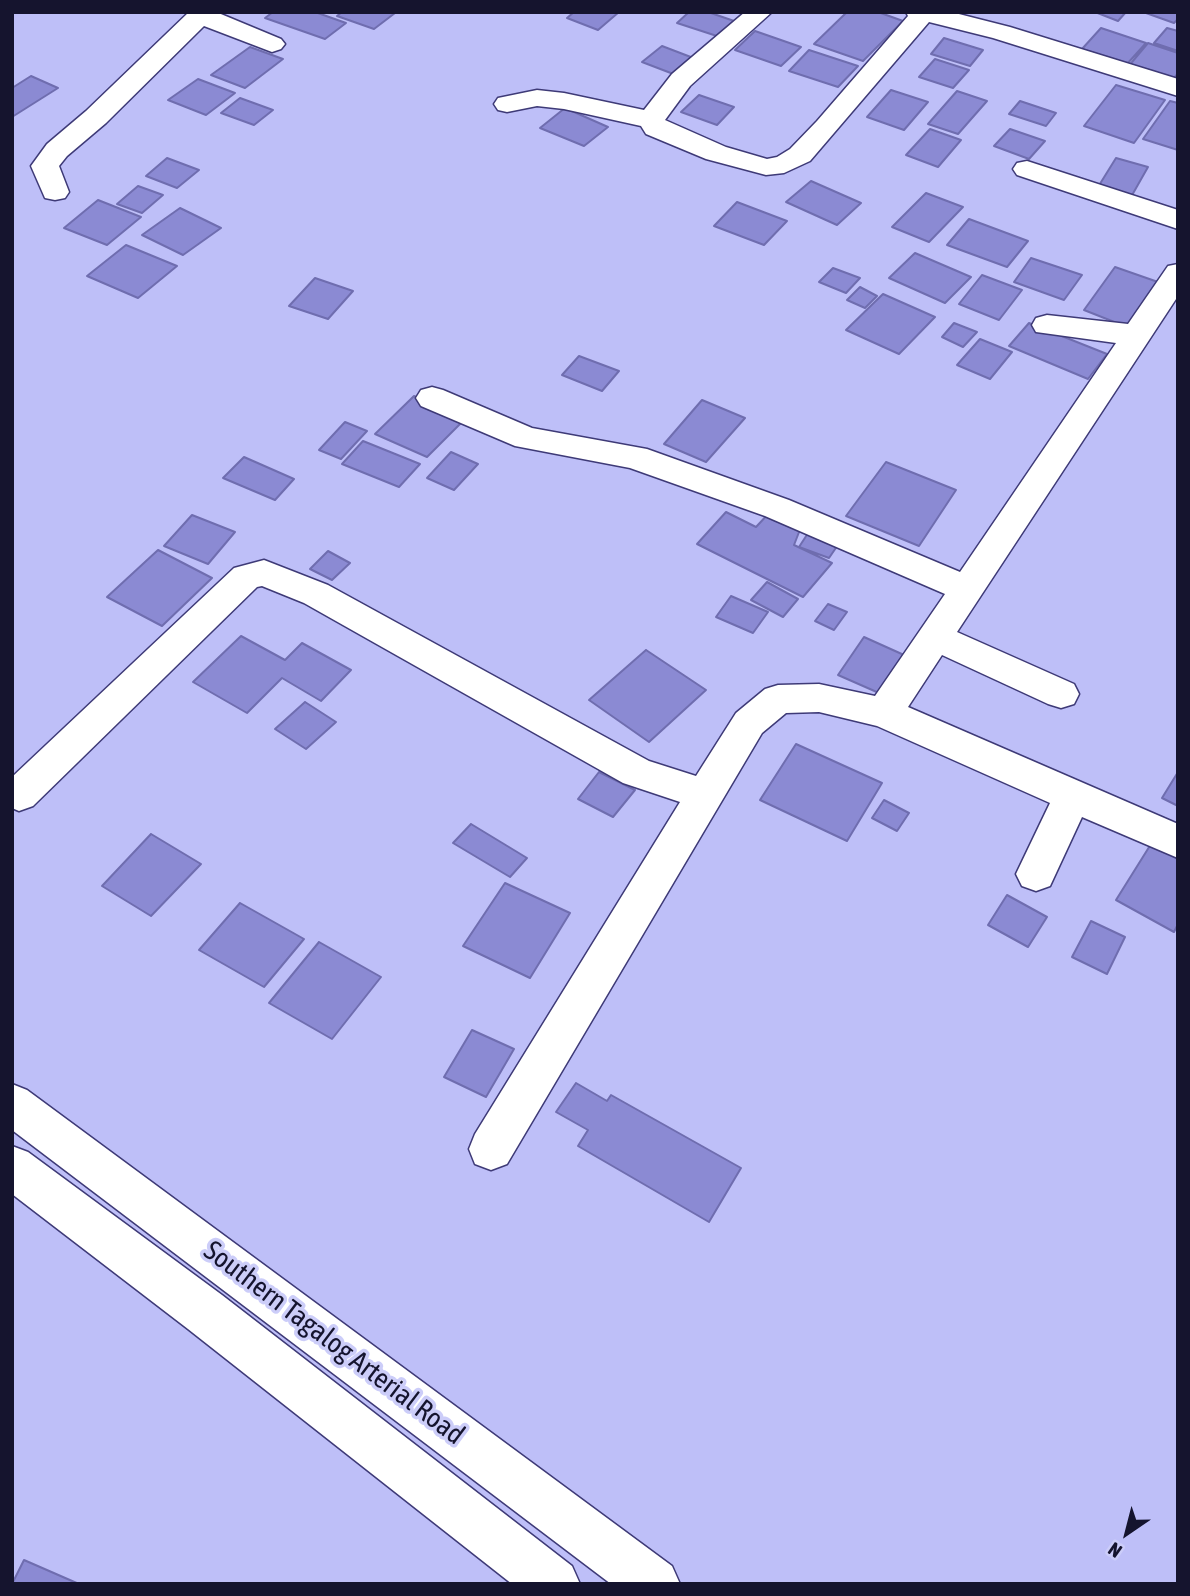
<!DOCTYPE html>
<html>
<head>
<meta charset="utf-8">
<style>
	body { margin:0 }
	#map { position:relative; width:1190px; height:1596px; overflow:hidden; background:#bebff8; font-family:"Asap Condensed",sans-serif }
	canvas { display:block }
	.frame { position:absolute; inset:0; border:14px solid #15142e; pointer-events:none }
	.north { position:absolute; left:1092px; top:1498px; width:70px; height:70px; -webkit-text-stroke:5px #cccdf9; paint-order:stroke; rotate:215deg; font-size:19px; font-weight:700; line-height:28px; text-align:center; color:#15142e }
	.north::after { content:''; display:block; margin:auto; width:24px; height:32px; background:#15142e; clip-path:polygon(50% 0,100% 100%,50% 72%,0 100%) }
</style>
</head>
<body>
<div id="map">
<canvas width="1190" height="1596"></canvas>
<div class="frame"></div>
<div class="north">N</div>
</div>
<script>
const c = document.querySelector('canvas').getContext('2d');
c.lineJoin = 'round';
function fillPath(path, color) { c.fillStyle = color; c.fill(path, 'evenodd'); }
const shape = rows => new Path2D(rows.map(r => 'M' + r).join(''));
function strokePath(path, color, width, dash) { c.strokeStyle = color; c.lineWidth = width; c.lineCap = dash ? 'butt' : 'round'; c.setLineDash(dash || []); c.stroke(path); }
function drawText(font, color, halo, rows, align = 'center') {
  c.font = font + ' "Asap Condensed",sans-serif'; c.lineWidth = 7; c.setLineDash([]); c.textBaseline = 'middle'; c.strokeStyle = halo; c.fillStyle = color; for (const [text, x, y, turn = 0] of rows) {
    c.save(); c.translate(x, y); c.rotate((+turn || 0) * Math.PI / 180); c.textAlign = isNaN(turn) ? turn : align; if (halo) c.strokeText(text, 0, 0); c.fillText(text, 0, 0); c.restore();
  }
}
const building = shape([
	[273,12,315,12,346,23,325,39,265,18,273,12],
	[342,12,391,12,395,13,374,29,337,16,342,12],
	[574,12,619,12,598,30,567,18,574,12],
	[689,12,708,12,737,22,720,37,677,23,689,12],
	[847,12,878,12,903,21,863,61,814,44,847,12],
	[1095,12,1126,12,1118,21,1095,12],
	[1178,12,1178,19,1174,23,1146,13,1178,12],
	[1101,28,1146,43,1127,64,1082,49,1101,28],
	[1167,28,1178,31,1178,51,1154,43,1167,28],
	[755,31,801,47,781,66,735,50,755,31],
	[944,38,983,50,970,66,931,54,944,38],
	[1148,43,1178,53,1178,73,1170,83,1127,68,1148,43],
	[662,46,696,59,676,75,642,62,662,46],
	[250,47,283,59,245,88,211,75,250,47],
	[809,50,858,66,838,87,789,71,809,50],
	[935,59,969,70,953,88,919,77,935,59],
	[31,76,58,88,12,117,12,88,31,76],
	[198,79,235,93,206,115,168,100,198,79],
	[1116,85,1165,100,1134,143,1084,126,1116,85],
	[891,90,928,102,904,130,867,117,891,90],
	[957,91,987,101,958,134,928,124,957,91],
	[699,95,734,107,717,125,681,112,699,95],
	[240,98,273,110,254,125,221,113,240,98],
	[1020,101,1056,113,1046,126,1009,114,1020,101],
	[1170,101,1178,103,1178,150,1143,139,1170,101],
	[565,108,608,127,584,146,540,128,565,108],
	[930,129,961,140,938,167,906,155,930,129],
	[1010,129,1045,141,1029,159,994,146,1010,129],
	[167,158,199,170,177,188,146,176,167,158],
	[1116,158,1148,167,1131,197,1098,187,1116,158],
	[811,181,861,203,837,225,786,202,811,181],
	[138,186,163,195,142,213,117,204,138,186],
	[926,193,963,207,929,242,892,227,926,193],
	[98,200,141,217,107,245,64,228,98,200],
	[737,202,787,221,764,245,714,226,737,202],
	[180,208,221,228,183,255,142,235,180,208],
	[969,219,1028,241,1007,267,947,245,969,219],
	[126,245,177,266,138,298,87,276,126,245],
	[915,253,971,277,945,303,889,278,915,253],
	[1031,258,1082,275,1064,300,1014,282,1031,258],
	[1115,267,1158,282,1127,327,1084,310,1115,267],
	[833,268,860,278,846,293,819,282,833,268],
	[982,275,1022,290,999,320,959,304,982,275],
	[315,278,353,291,328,319,289,306,315,278],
	[860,287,877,296,865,308,847,300,860,287],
	[883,294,935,317,899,354,846,330,883,294],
	[954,323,977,332,963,347,942,337,954,323],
	[1029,323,1107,354,1088,379,1009,346,1029,323],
	[980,339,1012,352,990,379,957,365,980,339],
	[579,356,619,371,602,391,562,375,579,356],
	[414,396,466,418,427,457,375,434,414,396],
	[702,400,745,418,706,462,664,444,702,400],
	[345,422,367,431,341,459,319,450,345,422],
	[363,441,420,464,399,487,342,464,363,441],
	[451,452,478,464,454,490,427,478,451,452],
	[244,457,294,479,275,500,223,478,244,457],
	[886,462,956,490,919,546,846,516,886,462],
	[726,512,756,527,770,512,801,527,794,545,832,563,803,597,697,544,726,512],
	[192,515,235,532,208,564,164,546,192,515],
	[812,527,842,539,829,558,799,547,812,527],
	[158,550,212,578,162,626,107,597,158,550],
	[328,551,350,563,332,580,310,569,328,551],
	[767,582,798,599,783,617,751,600,767,582],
	[731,596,768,612,753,633,716,617,731,596],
	[828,604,847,612,834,630,815,621,828,604],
	[241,636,285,660,302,643,351,670,321,701,282,678,247,713,193,682,241,636],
	[864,637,904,655,879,693,838,675,864,637],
	[646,650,706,690,649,742,589,700,646,650],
	[305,702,336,722,306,749,275,729,305,702],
	[796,744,882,783,847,841,760,800,796,744],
	[599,772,635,790,613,817,578,799,599,772],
	[1178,772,1178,806,1162,798,1178,772],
	[884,800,909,813,897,831,872,818,884,800],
	[471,824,527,858,510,877,453,843,471,824],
	[151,834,201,864,151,916,102,886,151,834],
	[1151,844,1178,859,1178,924,1174,932,1116,900,1151,844],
	[505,883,570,913,530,978,463,946,505,883],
	[1007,895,1047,917,1028,947,988,925,1007,895],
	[240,903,304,939,264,987,199,950,240,903],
	[1091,921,1125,937,1107,974,1072,957,1091,921],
	[319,942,381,977,332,1039,269,1003,319,942],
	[472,1030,514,1049,486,1097,444,1077,472,1030],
	[576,1083,607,1101,611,1095,741,1168,709,1222,578,1146,588,1130,556,1112,576,1083],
	[24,1560,79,1584,12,1584,24,1560]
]);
fillPath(building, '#8b8ad3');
strokePath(building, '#6f6daf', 2);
const minor = shape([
	[189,12,216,12,281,39,285,44,281,49,272,52,204,26,106,123,67,156,59,166,69,192,65,198,55,200,45,198,31,166,47,144,86,111,189,12],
	[745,12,772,12,690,86,665,120,726,147,767,159,777,157,790,149,817,121,908,16,906,12,951,12,1010,27,1178,79,1178,96,993,38,929,22,810,161,784,173,766,175,706,159,646,134,641,126,564,109,537,106,507,112,498,110,494,104,498,98,537,90,564,93,644,110,672,74,745,12],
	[1027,161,1178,210,1178,229,1017,175,1013,169,1017,163,1027,161],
	[1178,264,1178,296,957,632,1074,684,1079,694,1074,704,1061,708,1048,704,942,655,908,707,1178,824,1178,858,1082,817,1050,886,1036,891,1022,886,1016,874,1050,803,877,726,819,712,786,713,762,733,507,1164,491,1170,475,1164,469,1149,475,1134,680,802,623,783,304,603,262,586,257,587,33,806,19,811,12,808,12,777,234,568,264,560,328,585,649,761,696,776,736,713,765,689,778,685,819,684,875,696,945,594,765,516,630,468,515,446,421,406,416,398,421,390,432,387,443,390,532,428,647,449,789,500,960,572,1116,343,1036,332,1032,325,1036,318,1047,315,1128,324,1168,266,1178,264]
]);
const highway = shape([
	[12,1084,27,1090,672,1566,680,1584,611,1584,12,1130,12,1084],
	[12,1146,28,1152,222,1295,572,1566,580,1584,512,1584,188,1329,12,1194,12,1146]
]);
strokePath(minor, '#3e3a77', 3);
strokePath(highway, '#3e3a77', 3);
fillPath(minor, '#fff');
fillPath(highway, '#fff');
drawText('28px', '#15142e', '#cccdf9', [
	["Southern Tagalog Arterial Road",334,1343,37]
]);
</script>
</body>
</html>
